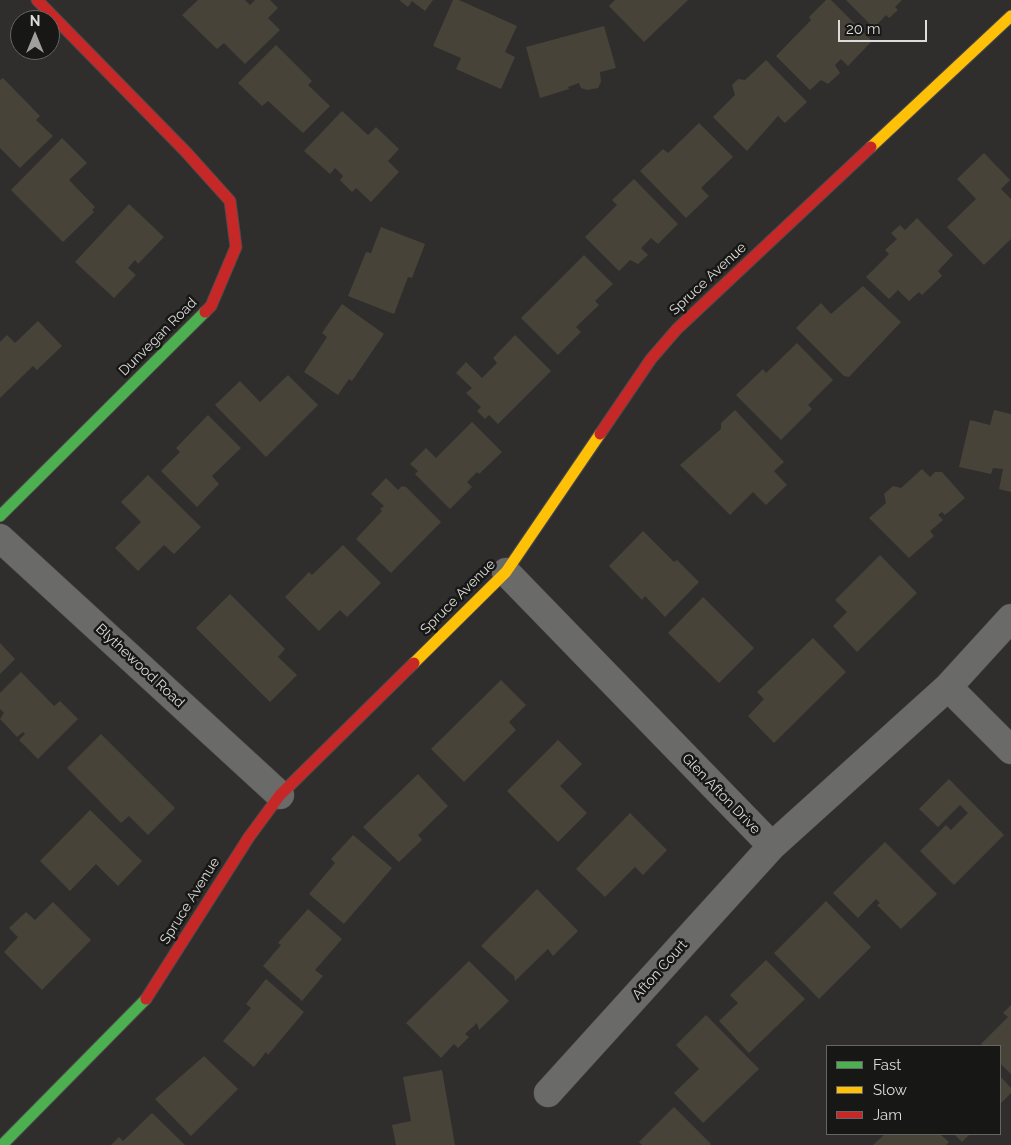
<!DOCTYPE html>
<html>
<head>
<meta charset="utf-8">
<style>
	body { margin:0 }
	#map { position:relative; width:1011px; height:1145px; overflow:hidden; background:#2f2e2d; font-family:Raleway,sans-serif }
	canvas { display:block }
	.legend { position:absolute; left:826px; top:1045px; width:175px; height:90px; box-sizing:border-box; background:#171716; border:1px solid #666664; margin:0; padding:6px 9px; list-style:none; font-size:15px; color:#dddcda }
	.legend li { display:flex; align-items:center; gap:10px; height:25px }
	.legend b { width:25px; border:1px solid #666664 }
	.north { position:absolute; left:10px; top:10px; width:50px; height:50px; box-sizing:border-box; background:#171716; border:1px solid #666664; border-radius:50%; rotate:0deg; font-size:14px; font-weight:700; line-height:20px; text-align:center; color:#dddcda }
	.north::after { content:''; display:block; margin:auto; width:18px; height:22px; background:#a09f9d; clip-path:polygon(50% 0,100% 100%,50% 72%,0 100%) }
	.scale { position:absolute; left:838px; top:20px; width:89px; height:22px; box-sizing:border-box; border:2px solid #dddcda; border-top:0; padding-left:6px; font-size:15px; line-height:18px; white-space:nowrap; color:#dddcda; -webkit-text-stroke:4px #171716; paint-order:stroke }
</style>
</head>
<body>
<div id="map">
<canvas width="1011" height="1145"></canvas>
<ul class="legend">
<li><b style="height:6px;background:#4caf50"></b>Fast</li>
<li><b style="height:6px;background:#ffc107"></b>Slow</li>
<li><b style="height:6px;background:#c62828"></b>Jam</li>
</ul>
<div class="north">N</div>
<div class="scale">20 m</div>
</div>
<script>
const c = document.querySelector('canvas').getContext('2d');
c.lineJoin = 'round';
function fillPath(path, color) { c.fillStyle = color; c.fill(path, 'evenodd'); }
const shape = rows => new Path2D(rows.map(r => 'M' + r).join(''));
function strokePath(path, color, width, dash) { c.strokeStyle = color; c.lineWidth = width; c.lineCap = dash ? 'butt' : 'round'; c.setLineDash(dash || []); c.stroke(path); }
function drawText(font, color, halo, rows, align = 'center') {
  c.font = font + ' Raleway,sans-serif'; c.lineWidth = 5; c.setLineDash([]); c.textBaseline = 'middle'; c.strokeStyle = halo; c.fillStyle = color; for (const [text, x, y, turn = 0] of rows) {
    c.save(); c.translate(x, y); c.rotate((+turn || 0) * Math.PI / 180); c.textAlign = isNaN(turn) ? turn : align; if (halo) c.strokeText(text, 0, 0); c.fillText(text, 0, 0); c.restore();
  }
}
fillPath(shape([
	[198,0,245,0,250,5,255,0,270,0,278,8,268,18,280,30,245,64,224,43,217,49,182,15],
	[399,0,433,0,425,11,412,1,408,7],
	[453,0,459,0,517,26,505,52,515,57,501,89,456,69,461,58,433,46],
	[615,0,688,0,644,42,609,6],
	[826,0,831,0,872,41,848,66,841,59,835,65,840,73,828,84,821,80,810,90,776,56,811,20,809,17],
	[846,0,902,0,895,7,898,10,889,18,886,15,874,28],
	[604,26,616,68,600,72,601,82,598,88,587,90,581,88,579,83,568,87,569,89,540,98,526,47],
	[276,45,312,81,308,85,330,106,303,133,268,101,262,106,238,83],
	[766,60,807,102,785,123,778,116,747,151,713,117,735,95,732,85,738,79,745,80],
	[3,78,40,116,36,120,53,136,20,168,0,148,0,80],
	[342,111,368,135,376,127,399,149,388,161,399,172,371,202,356,188,352,192,340,180,343,176,335,168,330,174,304,151],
	[699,123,733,157,701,188,709,196,686,218,640,171,663,149,668,153],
	[62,138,87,163,69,180,95,207,92,210,94,212,63,242,11,190],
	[984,153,1010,180,1001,189,1011,199,1011,239,984,265,947,227,976,199,957,179],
	[634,179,678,224,658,244,651,238,641,248,648,255,638,264,630,260,619,271,585,237,617,205,612,200],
	[129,204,164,237,138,264,135,260,128,268,136,275,114,298,75,262],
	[917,218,953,255,938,271,942,276,922,295,919,292,909,301,898,290,889,299,866,277,889,254,885,250,897,239,891,233,900,225,905,230],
	[381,227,425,244,412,278,408,277,394,314,348,296,366,252,371,253],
	[584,255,613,284,595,301,599,305,576,327,581,332,558,355,521,318],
	[863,286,901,322,849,377,844,376,796,328,821,303,831,314],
	[342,304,384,334,352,381,349,379,338,395,304,372,327,337,322,333],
	[38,321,62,346,37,370,33,366,0,398,0,342,7,335,15,343],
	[515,335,551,371,498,424,489,415,485,419,477,411,481,407,466,393,472,388,456,373,466,362,482,378,497,363,493,358],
	[797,343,833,380,808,405,812,409,781,440,736,395,763,369,766,373],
	[288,375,318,405,266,457,215,405,240,381,260,402],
	[735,410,784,462,774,471,787,485,766,505,753,492,730,515,680,465,721,429,721,423],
	[994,410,1011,414,1011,492,999,489,1003,469,993,468,991,474,959,467,970,420,990,425],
	[208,415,241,448,212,476,219,484,197,507,161,471,180,452,176,448],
	[472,422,502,452,479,474,477,472,467,482,472,487,450,509,415,474,418,471,410,464,426,448,436,458],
	[922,469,930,477,935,472,942,472,965,498,945,515,942,512,938,515,943,520,930,531,934,536,909,558,869,518,886,503,884,494,893,486,901,488],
	[148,475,201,527,174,554,164,545,138,571,115,548,141,522,121,502],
	[386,478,398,490,402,486,406,487,441,522,391,573,356,539,382,511,380,509,384,506,371,494],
	[643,531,674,562,677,560,699,582,665,617,645,596,642,600,609,566],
	[343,545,381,583,347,617,340,610,319,631,285,597,309,572,312,575],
	[880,555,917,593,857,652,833,626,847,612,835,600],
	[230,594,285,649,278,657,297,675,270,702,196,628],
	[703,597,754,648,719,683,668,633],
	[813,638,846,672,774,743,748,716,764,699,757,692],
	[0,643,15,659,0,674],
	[21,672,54,706,60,701,78,719,38,759,19,740,25,734,23,732,17,737,0,719,4,713,0,709,0,693],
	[501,680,526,705,509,722,516,730,464,782,431,749],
	[101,734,175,808,148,835,129,816,121,823,67,768],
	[558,740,582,764,560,786,587,813,558,842,507,791],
	[418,774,448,806,418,835,422,840,399,862,363,827],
	[949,779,1004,835,954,885,920,851,946,825,951,830,968,813,960,805,938,827,919,809],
	[90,810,142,861,118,886,96,864,70,891,40,861],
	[630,813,667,850,643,875,635,867,605,897,576,869],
	[353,835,392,868,344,924,309,894,335,863,331,859],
	[885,842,937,894,901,929,877,905,880,903,876,899,858,918,833,893],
	[537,889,578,931,553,956,548,949,515,981,514,976,481,946],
	[826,901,871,947,819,999,774,953],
	[53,902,91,940,42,990,4,952,18,937,9,928,26,912,35,920],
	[308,909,342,939,315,970,323,976,302,1001,263,966,281,945,278,943],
	[766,960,805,999,749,1053,719,1021,738,1003,730,995],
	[469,961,509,1001,479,1030,477,1023,465,1034,469,1037,458,1048,454,1044,441,1058,406,1023],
	[266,979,304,1012,268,1055,266,1052,254,1067,223,1041,251,1008,246,1004],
	[1011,1005,1011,1074,1000,1063,1000,1046,983,1046,981,1044,1008,1017,1003,1013],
	[706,1015,759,1069,703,1123,674,1093,699,1069,676,1045],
	[204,1056,238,1089,191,1136,155,1099],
	[442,1070,455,1145,396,1145,392,1125,411,1121,403,1077],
	[1000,1076,1011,1088,1011,1093,1000,1104],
	[674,1107,711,1144,710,1145,642,1145,639,1142],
	[152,1113,185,1145,111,1145,119,1137,123,1141],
	[885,1134,940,1134,949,1142,946,1145,873,1145],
	[954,1134,970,1134,962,1142]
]), '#474338');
const street = shape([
	[0,538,280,795],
	[506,572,772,846],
	[948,687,1011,750],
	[548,1093,772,846,948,687,1011,618]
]);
const fast = shape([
	[0,516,205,312],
	[2,1145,146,999]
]);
const slow = shape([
	[871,147,1011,16],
	[414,663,506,572,600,434]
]);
const jam = shape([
	[37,0,186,152,230,201,236,247,211,306,205,312],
	[600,434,651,359,677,329,871,147],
	[146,999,249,837,280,795,414,663]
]);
strokePath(street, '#4b4a49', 29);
strokePath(fast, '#4b4a49', 13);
strokePath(slow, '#4b4a49', 13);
strokePath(jam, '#4b4a49', 13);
strokePath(street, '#6a6a68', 28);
strokePath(fast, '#4caf50', 11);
strokePath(slow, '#ffc107', 11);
strokePath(jam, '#c62828', 11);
drawText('14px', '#dddcda', '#171716', [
	["Spruce Avenue",708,279,-43],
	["Dunvegan Road",158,337,-45],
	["Spruce Avenue",458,597,-45],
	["Blythewood Road",140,666,43],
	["Glen Afton Drive",721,794,46],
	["Spruce Avenue",190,901,-58],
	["Afton Court",660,970,-48]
]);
</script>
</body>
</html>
